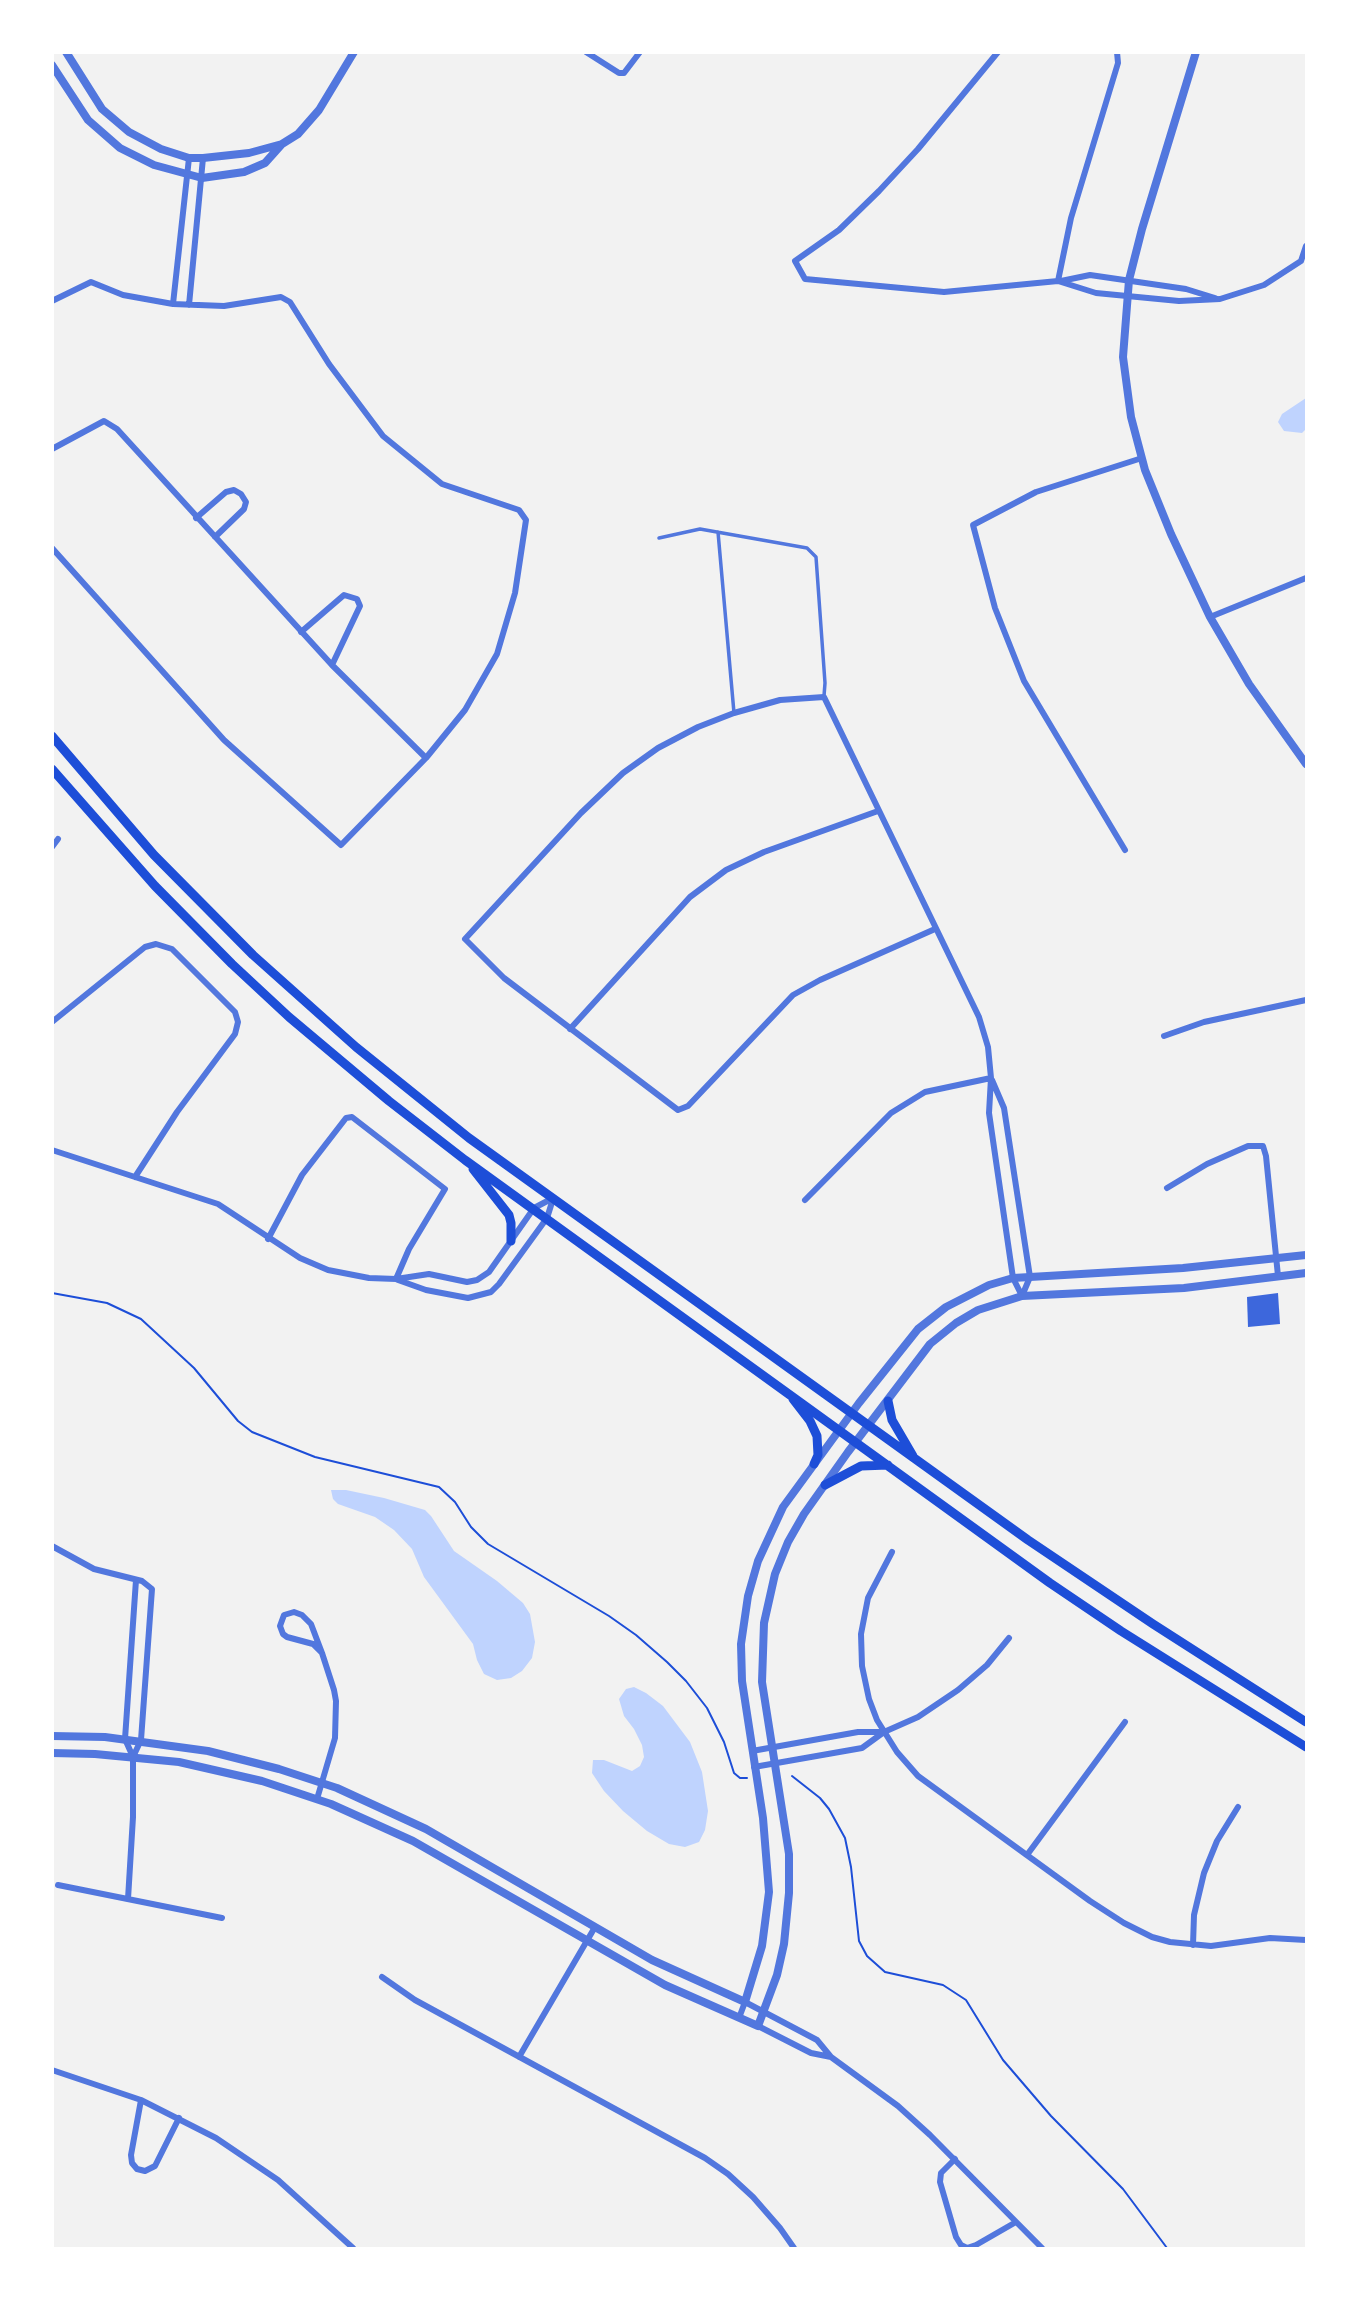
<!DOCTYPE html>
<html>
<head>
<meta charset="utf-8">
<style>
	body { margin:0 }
	#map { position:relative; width:1359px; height:2301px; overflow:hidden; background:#f2f2f2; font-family:Rubik,sans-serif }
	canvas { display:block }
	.frame { position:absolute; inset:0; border:54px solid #fff; pointer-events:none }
</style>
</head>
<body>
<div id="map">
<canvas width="1359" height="2301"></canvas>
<div class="frame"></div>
</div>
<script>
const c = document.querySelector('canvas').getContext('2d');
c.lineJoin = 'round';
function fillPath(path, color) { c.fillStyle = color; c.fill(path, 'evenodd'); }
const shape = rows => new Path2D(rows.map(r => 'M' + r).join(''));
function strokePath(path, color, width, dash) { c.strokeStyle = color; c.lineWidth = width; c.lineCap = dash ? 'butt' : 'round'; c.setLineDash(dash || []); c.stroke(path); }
fillPath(shape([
	[1306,398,1306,429,1302,433,1284,431,1278,422,1282,414],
	[331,1490,346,1490,384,1498,425,1510,431,1516,454,1551,497,1581,523,1603,530,1614,535,1642,532,1658,522,1671,511,1678,497,1680,484,1674,477,1660,473,1644,424,1577,412,1549,394,1530,375,1517,338,1504,333,1499],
	[634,1687,646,1693,663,1706,690,1742,702,1772,708,1811,705,1830,699,1842,685,1847,669,1844,647,1831,623,1811,604,1791,592,1773,593,1760,604,1760,632,1771,640,1766,644,1757,642,1745,634,1729,624,1716,619,1699,626,1689]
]), '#bfd3fe');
fillPath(shape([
	[1278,1293,1280,1324,1248,1327,1247,1297]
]), '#3d67dc');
strokePath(shape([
	[52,1293,107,1303,141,1319,194,1368,238,1421,252,1432,315,1457,439,1487,455,1502,471,1527,488,1544,609,1616,636,1635,667,1662,686,1681,707,1708,724,1742,734,1773,740,1778,747,1778],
	[792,1776,820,1798,829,1809,845,1838,851,1867,859,1941,867,1956,885,1972,943,1985,966,2000,1003,2060,1051,2116,1123,2189,1167,2248]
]), '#1d4ed8', 2);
strokePath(shape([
	[718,532,734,713],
	[659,538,700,529,807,548,816,557,825,683,824,696]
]), '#5277de', 3.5);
strokePath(shape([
	[586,52,619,73,624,73,640,52],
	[998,52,918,149,879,191,839,230,795,261,805,279,944,292,1058,281,1071,218,1118,63,1117,52],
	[1058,281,1096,293,1179,301,1220,299,1264,285,1301,261,1306,246],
	[1061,281,1090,275,1186,289,1215,298],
	[52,301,91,282,123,295,173,304,224,306,281,297,290,302,329,364,383,436,442,484,519,510,526,520,515,593,497,654,465,710,426,758,341,845,224,740,52,548],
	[173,304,189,158],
	[189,305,203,158],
	[52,449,104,421,117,429,332,665,426,758],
	[196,518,226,492,234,490,241,494,246,502,244,509,215,537],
	[1210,617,1306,578],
	[301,632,344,595,357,599,360,606,332,665],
	[52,847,58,839],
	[1125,850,1024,681,995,608,973,525,1036,492,1142,458],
	[935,929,820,980,793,995,688,1106,678,1110,504,978,465,939,581,813,623,773,658,748,698,727,734,713,780,700,824,697,979,1017,988,1047,991,1078,989,1113,1013,1278,1022,1296],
	[52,1022,145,947,156,944,172,949,235,1012,238,1022,235,1034,177,1112,135,1177],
	[570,1029,690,897,726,870,764,852,878,811],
	[1164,1036,1204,1022,1306,1000],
	[992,1080,1004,1108,1030,1277,1022,1296],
	[52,1150,218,1204,300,1258,328,1270,369,1278,396,1279,429,1274,467,1282,477,1280,489,1272,534,1208,553,1198],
	[1167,1188,1207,1164,1248,1146,1263,1146,1266,1156,1278,1276],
	[805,1200,891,1113,925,1092,991,1078],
	[268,1239,302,1175,346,1118,352,1117,445,1189,409,1249,396,1279],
	[398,1280,426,1290,468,1298,491,1292,499,1284,547,1218,553,1199],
	[52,1546,94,1569,142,1581,152,1589,141,1740,133,1757],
	[892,1552,868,1598,861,1634,862,1666,869,1699,877,1720,897,1752,918,1776,1090,1901,1124,1923,1152,1937,1170,1942,1211,1946,1270,1938,1306,1940],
	[752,1751,858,1732,882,1732],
	[754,1767,862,1748,884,1732,918,1717,958,1690,987,1665,1009,1638],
	[317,1799,335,1738,336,1701,334,1690,322,1653,311,1624,302,1615,294,1612,284,1615,280,1626,283,1634,287,1637,313,1644,322,1653],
	[1027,1855,1125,1722],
	[58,1885,222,1918],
	[128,1899,133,1817,133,1757,125,1739,136,1580],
	[1193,1945,1194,1915,1204,1873,1217,1841,1238,1807],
	[382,1977,415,2000,705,2158,728,2174,753,2197,780,2228,794,2248],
	[739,2018,745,2002,817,2040,831,2057,898,2106,930,2135,1042,2248],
	[758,2026,811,2053,831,2057],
	[519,2057,595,1927],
	[52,2070,141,2100,216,2138,278,2180,353,2248],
	[141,2100,131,2155,132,2163,137,2169,145,2171,155,2166,179,2118],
	[955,2159,941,2173,940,2182,956,2237,961,2245,967,2248,976,2245,1016,2222]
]), '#5277de', 6);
strokePath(shape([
	[66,52,102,109,129,132,161,149,189,158,203,158,249,153,282,144],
	[1196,52,1142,229,1129,280,1123,357,1131,417,1145,470,1171,534,1210,617,1249,684,1306,764],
	[52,65,88,120,120,148,154,165,202,178,244,172,265,163,282,144,298,134,319,110,354,52],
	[52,1736,105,1737,208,1751,279,1769,337,1788,426,1829,652,1960,745,2002,762,1946,769,1892,763,1818,742,1681,741,1644,748,1596,758,1561,783,1507,859,1403,918,1329,946,1307,989,1285,1013,1278,1183,1268,1306,1255],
	[52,1753,95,1754,179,1762,262,1781,331,1804,413,1841,665,1985,758,2026,777,1975,784,1944,789,1893,789,1854,762,1682,764,1623,775,1574,788,1542,804,1514,848,1452,930,1344,956,1323,978,1310,1022,1296,1184,1288,1306,1273]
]), '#5277de', 8);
strokePath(shape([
	[52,736,154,855,253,955,356,1047,469,1138,1028,1540,1153,1624,1306,1722],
	[52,769,155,886,232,964,289,1017,389,1101,465,1160,1050,1583,1121,1631,1306,1747],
	[473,1169,509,1215,511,1223,511,1241],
	[793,1399,810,1421,817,1436,818,1455,814,1464],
	[888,1401,892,1420,913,1456],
	[825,1485,861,1466,888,1465]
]), '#1d4ed8', 9);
</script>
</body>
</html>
